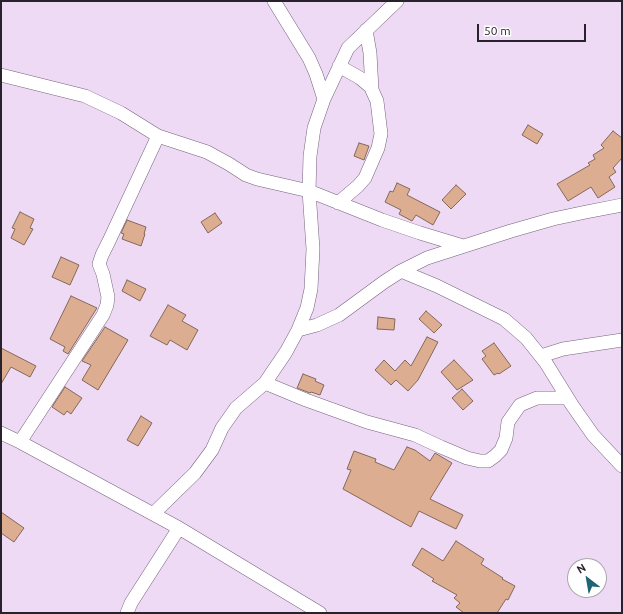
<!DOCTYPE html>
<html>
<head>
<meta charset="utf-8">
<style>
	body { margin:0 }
	#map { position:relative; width:623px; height:614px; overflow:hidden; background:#efdaf6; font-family:Ubuntu,sans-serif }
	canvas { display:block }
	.frame { position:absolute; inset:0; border:2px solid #29212b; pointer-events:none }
	.north { position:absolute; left:567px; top:558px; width:40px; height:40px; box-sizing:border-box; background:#fff; border:1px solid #a9a6aa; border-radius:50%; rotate:329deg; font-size:11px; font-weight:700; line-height:16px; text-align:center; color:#29212b }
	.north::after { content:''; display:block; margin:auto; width:14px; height:18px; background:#1f6475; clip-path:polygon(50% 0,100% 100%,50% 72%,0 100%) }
	.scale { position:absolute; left:477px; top:24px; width:109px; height:18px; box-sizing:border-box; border:2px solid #29212b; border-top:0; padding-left:5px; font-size:12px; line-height:14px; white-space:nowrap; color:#29212b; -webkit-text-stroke:3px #fff; paint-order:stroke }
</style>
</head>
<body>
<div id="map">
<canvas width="623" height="614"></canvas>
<div class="frame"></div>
<div class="north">N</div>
<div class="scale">50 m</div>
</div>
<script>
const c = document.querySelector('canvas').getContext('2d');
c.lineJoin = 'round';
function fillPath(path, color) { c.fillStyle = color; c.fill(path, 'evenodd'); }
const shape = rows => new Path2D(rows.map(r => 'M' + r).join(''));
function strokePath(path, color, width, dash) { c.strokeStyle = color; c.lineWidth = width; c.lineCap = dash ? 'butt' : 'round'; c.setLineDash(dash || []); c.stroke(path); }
const building = shape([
	[528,125,543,134,537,144,522,135,528,125],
	[613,131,622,138,622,158,613,168,616,172,609,177,615,187,598,198,591,187,568,201,557,184,590,165,588,163,595,159,593,155,604,148,601,145,613,131],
	[359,143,369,146,364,160,354,156,359,143],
	[397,183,410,189,407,195,440,212,433,225,416,215,412,221,399,214,401,210,385,202,390,191,393,192,397,183],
	[456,185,466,194,451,209,442,200,456,185],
	[20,212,34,219,30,228,33,229,24,245,11,238,15,229,12,228,20,212],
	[215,213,222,223,208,233,201,222,215,213],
	[127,220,146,227,144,234,145,234,141,246,122,239,124,234,121,233,127,220],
	[61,257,79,265,70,285,52,277,61,257],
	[127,280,146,289,140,301,122,291,127,280],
	[71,296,97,308,68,354,63,351,65,347,50,339,71,296],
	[168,305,186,315,182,321,198,330,187,350,170,340,167,345,150,336,168,305],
	[426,311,442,325,434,333,419,319,426,311],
	[378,317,395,319,394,330,377,329,378,317],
	[105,327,128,340,98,390,82,380,91,365,82,361,105,327],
	[427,337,438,342,418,380,408,391,396,380,391,385,375,370,384,360,395,371,405,360,411,366,427,337],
	[494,343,511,366,499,374,498,373,494,375,482,359,486,356,482,351,494,343],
	[1,348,36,366,30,377,11,367,1,384,1,348],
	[454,360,473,380,457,390,441,372,454,360],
	[303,374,316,379,315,381,324,385,320,395,311,392,310,393,297,388,303,374],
	[65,387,82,398,71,414,67,411,64,415,52,407,65,387],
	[462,389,473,401,463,410,452,398,462,389],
	[141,416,152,423,138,446,127,440,141,416],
	[407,447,415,450,430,461,435,453,452,463,430,499,463,515,456,529,419,511,411,527,343,489,351,470,347,469,354,451,376,459,375,462,394,470,407,447],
	[1,512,24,528,14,542,1,533,1,512],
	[456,541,484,559,481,564,503,578,502,579,515,586,508,600,506,599,497,613,464,613,456,607,460,603,454,598,457,595,432,581,434,579,412,565,422,548,443,561,456,541]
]);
fillPath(building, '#ddad92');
strokePath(building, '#836858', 1);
const street = shape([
	[274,1,309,58,316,74,324,99],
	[339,66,360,78,372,88],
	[1,75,85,96,121,113,158,136,207,152,229,164,246,175,257,179,309,191,382,220,420,233,463,246],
	[338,203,358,186,365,178,378,148,381,134,377,101,372,90,370,53,366,30],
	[401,271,437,286,504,319,526,338,546,363,572,405,593,435,622,466],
	[298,330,317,325,339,315,384,282,401,271,427,258,511,231,553,219,586,212,622,205],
	[541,356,563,349,622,340],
	[265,383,306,400,367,422,415,435,441,447,467,458,480,461,488,461,495,456,501,450,506,438,508,422,520,405,537,398,567,398],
	[1,433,20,442,179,528,320,613],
	[20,442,103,315,107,305,108,297,103,274,99,264,102,255,109,241,158,136],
	[153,514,195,473,212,450,222,428,236,408,265,383,286,352,298,330,307,308,311,289,313,249,309,191,310,156,314,128,324,99,348,48,397,1],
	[127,613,131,603,179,528]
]);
strokePath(street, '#74637b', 14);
strokePath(street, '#fff', 13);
</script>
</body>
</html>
